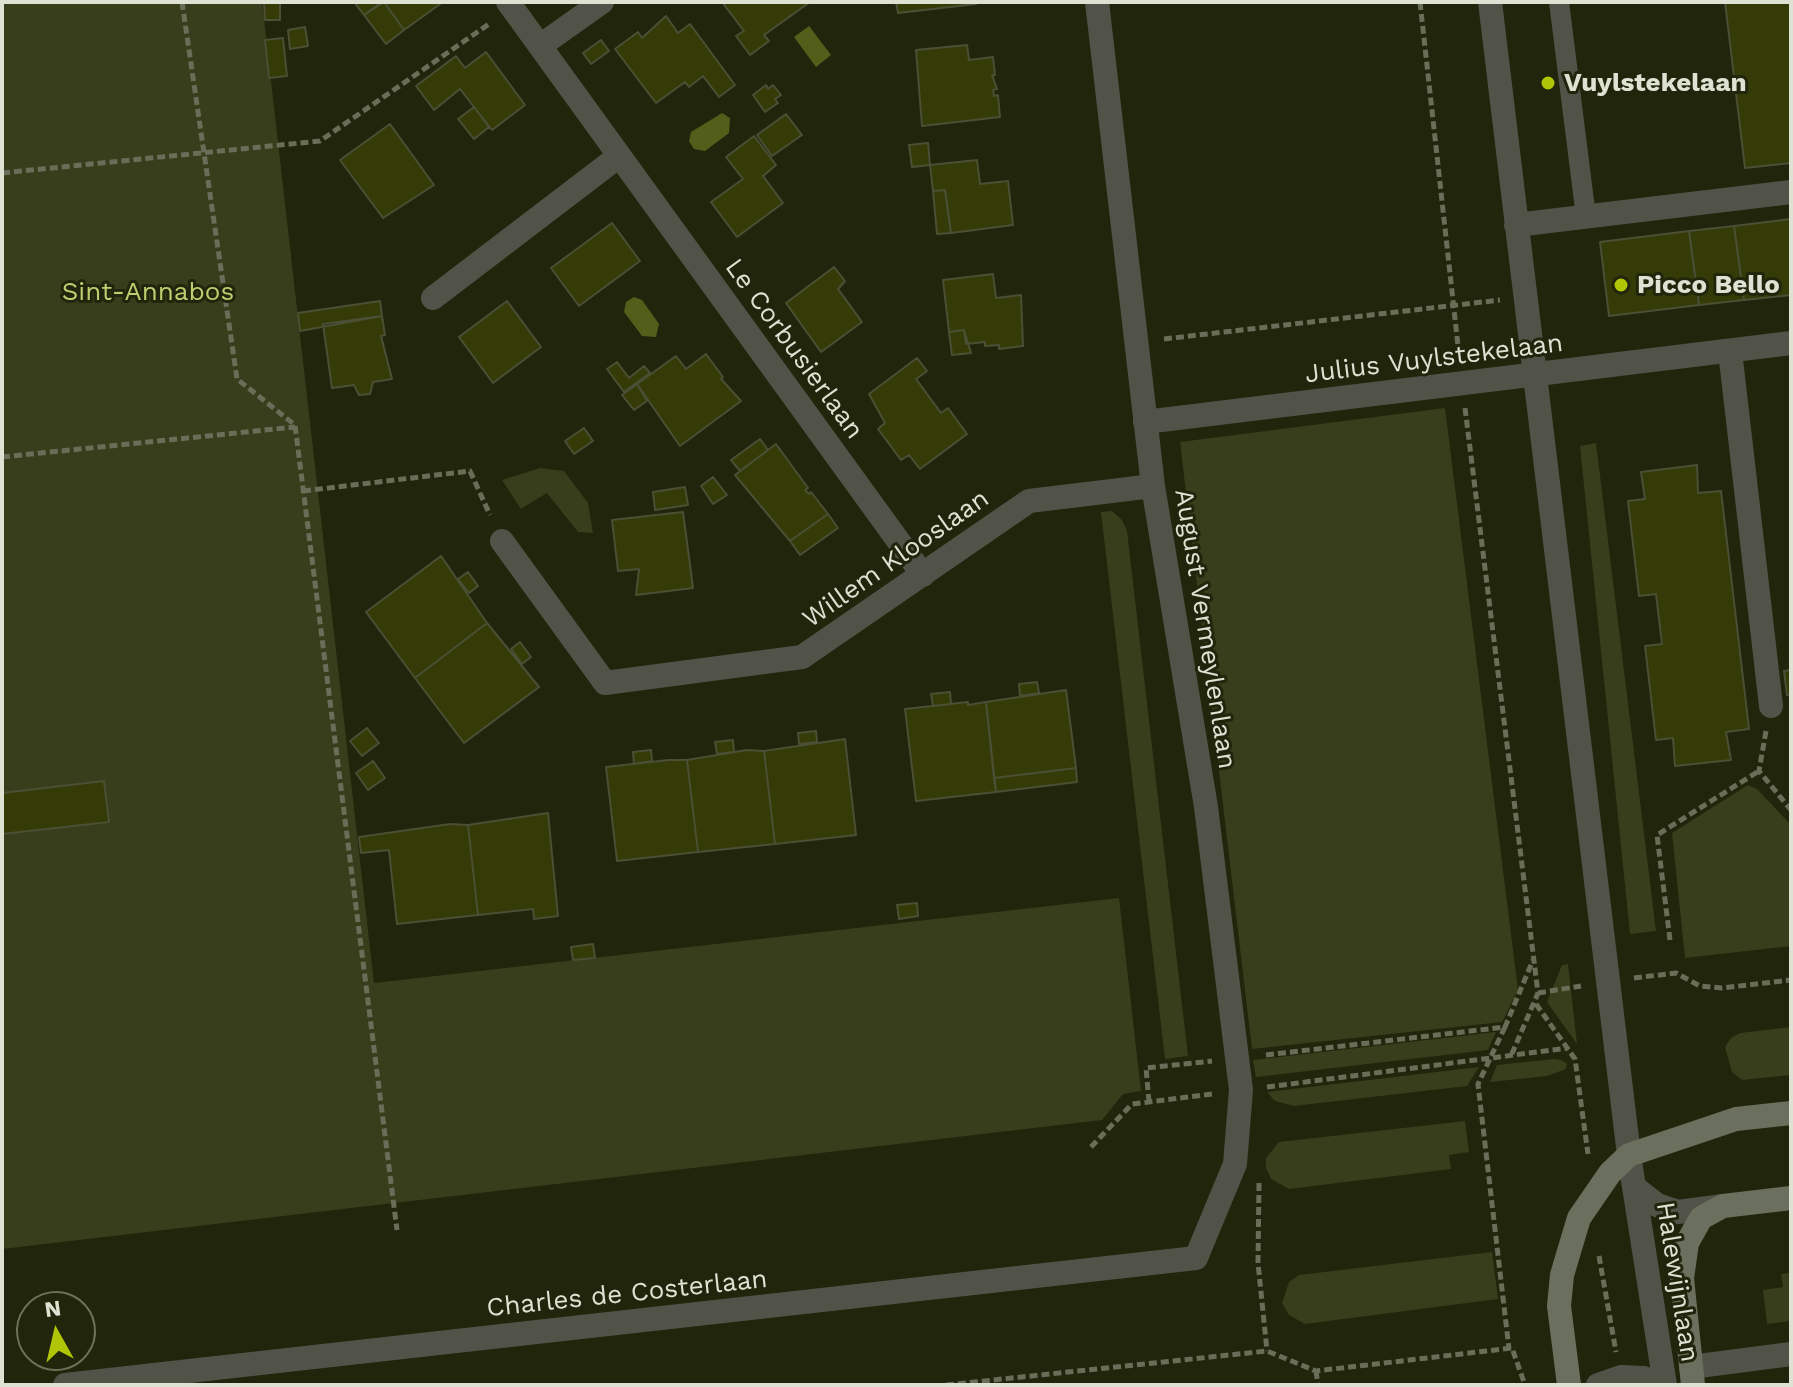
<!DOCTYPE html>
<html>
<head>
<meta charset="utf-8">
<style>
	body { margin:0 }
	#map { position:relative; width:1793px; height:1387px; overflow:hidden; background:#20250c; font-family:"Work Sans",sans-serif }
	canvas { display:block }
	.frame { position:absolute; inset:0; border:4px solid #dee2d3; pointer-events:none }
	.north { position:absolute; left:16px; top:1291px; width:80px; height:80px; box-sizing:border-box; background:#20250c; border:2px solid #6c715c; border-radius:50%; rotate:352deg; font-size:22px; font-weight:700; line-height:32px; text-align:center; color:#dee2d3 }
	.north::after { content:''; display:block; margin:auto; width:28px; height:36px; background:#afc506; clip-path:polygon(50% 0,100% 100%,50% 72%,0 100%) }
</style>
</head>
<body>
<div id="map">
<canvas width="1793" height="1387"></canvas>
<div class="frame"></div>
<div class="north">N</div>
</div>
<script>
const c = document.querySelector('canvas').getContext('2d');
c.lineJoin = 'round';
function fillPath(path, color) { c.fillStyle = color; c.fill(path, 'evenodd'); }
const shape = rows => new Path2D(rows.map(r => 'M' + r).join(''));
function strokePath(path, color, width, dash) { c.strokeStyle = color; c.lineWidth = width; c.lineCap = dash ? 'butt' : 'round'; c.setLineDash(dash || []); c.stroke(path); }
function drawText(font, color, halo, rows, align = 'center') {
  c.font = font + ' "Work Sans",sans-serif'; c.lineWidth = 6; c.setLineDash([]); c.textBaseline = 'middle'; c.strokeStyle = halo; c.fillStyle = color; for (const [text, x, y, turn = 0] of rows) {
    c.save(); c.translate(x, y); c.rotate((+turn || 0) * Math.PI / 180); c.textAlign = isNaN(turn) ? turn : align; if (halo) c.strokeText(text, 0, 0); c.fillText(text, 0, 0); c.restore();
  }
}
fillPath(shape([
	[2,2,262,2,374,983,1119,898,1141,1091,1123,1094,1102,1120,2,1249],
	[1445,408,1518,990,1502,1022,1252,1049,1180,442],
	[1596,443,1656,931,1630,934,1580,446],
	[540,468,564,471,588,503,593,533,578,532,547,493,521,509,502,480],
	[1112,511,1122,520,1127,531,1188,1056,1165,1059,1101,512],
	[1748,785,1757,789,1791,825,1791,946,1685,958,1672,833],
	[1568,964,1577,1044,1547,1002,1562,965],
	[1791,1027,1791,1075,1742,1080,1732,1072,1725,1047,1731,1038,1740,1033],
	[1496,1032,1488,1050,1256,1077,1253,1060],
	[1554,1059,1562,1060,1567,1064,1566,1069,1547,1076,1490,1082,1497,1065],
	[1479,1067,1467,1086,1294,1106,1275,1101,1267,1092],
	[1465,1121,1469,1152,1449,1155,1451,1169,1289,1189,1271,1179,1266,1168,1266,1158,1279,1142],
	[1492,1252,1498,1299,1305,1324,1289,1315,1282,1303,1289,1282,1299,1275],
	[1791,1273,1791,1321,1767,1324,1763,1290,1783,1287,1781,1274]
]), '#383e1b');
fillPath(shape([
	[809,26,831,55,816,67,794,37],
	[722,113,730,118,729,133,705,151,694,149,689,141,691,132],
	[634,297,642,300,659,324,656,337,642,336,624,312,626,302]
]), '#545e1b');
const building = shape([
	[280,2,280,20,265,20,264,3,280,2],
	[354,2,382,2,364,15,354,2],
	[384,2,443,2,404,30,384,2],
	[384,2,404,30,386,44,364,15,384,2],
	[722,2,810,2,764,35,769,41,750,55,736,36,744,31,722,2],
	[896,2,975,2,976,4,898,13,896,2],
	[1725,2,1791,2,1791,163,1745,168,1725,2],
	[666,16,678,33,690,24,735,85,719,97,703,76,689,87,685,82,656,103,615,49,638,32,642,38,666,16],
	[305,27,308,46,290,49,288,30,305,27],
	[283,38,287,76,269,78,265,40,283,38],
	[601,40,609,51,591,64,583,53,601,40],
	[967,45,969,60,993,57,995,75,992,75,997,89,993,90,994,96,998,95,1000,117,922,126,916,50,967,45],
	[486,52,525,105,492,130,460,89,434,110,416,86,456,56,465,68,486,52],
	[766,85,768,89,773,85,781,95,775,99,778,103,765,112,753,95,766,85],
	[474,107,489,127,474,139,458,119,474,107],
	[786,114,802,135,772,156,757,135,786,114],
	[390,124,434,185,383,218,340,160,390,124],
	[754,136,776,165,763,176,783,203,737,237,711,202,743,179,726,157,754,136],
	[928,143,930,165,912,167,909,145,928,143],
	[977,160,980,184,1008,181,1013,225,951,233,945,190,933,191,930,165,977,160],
	[945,190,951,233,937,234,933,191,945,190],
	[1791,219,1791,295,1744,300,1734,226,1791,219],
	[612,223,640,261,579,306,551,268,612,223],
	[1734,226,1744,300,1699,305,1689,231,1734,226],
	[1689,231,1699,305,1609,316,1600,242,1689,231],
	[834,267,845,281,838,289,862,322,821,352,786,303,834,267],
	[993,274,996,298,1021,295,1023,346,999,349,999,345,985,346,985,342,966,344,964,330,949,332,943,280,993,274],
	[380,301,382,316,300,331,298,313,380,301],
	[507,301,541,347,493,383,459,337,507,301],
	[382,316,385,335,381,336,392,379,373,382,370,394,359,395,354,385,332,388,323,324,382,316],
	[964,330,971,353,952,355,949,332,964,330],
	[706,354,723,377,721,379,741,401,680,446,637,384,676,356,686,369,706,354],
	[917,358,927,371,916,379,941,413,948,408,967,434,920,469,909,455,901,460,878,429,885,423,869,394,917,358],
	[617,362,629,378,644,366,650,373,624,392,607,369,617,362],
	[637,384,647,401,634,410,622,395,637,384],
	[584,428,593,441,574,454,565,441,584,428],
	[760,439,768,450,740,471,731,460,760,439],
	[776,444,808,488,805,490,809,494,811,492,828,514,790,541,735,475,776,444],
	[1697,465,1698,493,1721,491,1749,729,1726,732,1731,760,1675,766,1673,738,1656,740,1645,646,1662,644,1656,594,1639,596,1628,501,1645,499,1641,472,1697,465],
	[713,477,727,495,713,504,701,486,713,477],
	[685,487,688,505,655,510,653,492,685,487],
	[683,512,693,588,636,595,639,569,618,571,612,520,683,512],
	[828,514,838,528,800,555,790,541,828,514],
	[441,556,487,623,415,678,366,612,441,556],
	[468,572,478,586,469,593,458,579,468,572],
	[487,623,539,687,464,743,415,678,487,623],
	[520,642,531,657,522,664,511,649,520,642],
	[1791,670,1791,695,1787,695,1784,671,1791,670],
	[1037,682,1039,693,1020,696,1019,684,1037,682],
	[1066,690,1076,768,994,778,986,702,1066,690],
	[950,692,951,704,933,706,931,694,950,692],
	[968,702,968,705,986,702,996,792,916,801,905,709,968,702],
	[367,728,379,743,362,756,350,741,367,728],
	[816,731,817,742,799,744,798,733,816,731],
	[845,739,856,835,775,844,764,751,845,739],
	[733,740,734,752,717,754,715,742,733,740],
	[651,750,652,761,634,764,633,752,651,750],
	[747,750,764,751,775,844,698,852,687,760,747,750],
	[669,760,687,760,698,852,617,861,606,767,669,760],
	[373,761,385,778,368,790,356,773,373,761],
	[1076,768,1077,782,996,792,994,778,1076,768],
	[104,781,109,822,2,834,2,793,104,781],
	[548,813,558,916,534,919,533,909,478,915,468,825,548,813],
	[450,824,468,825,478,915,397,924,389,850,361,853,359,837,450,824],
	[917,903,918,916,899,919,897,905,917,903],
	[593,944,595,958,573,960,571,947,593,944]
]);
fillPath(building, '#343b06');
strokePath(building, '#4a4f35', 2);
strokePath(shape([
	[182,2,237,379,295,425,397,1230],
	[1420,2,1459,355],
	[2,173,320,141,489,24],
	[1164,339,1500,300],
	[1465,408,1538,993,1511,1056],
	[2,457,295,427],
	[303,491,470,471,490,515],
	[1766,731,1759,771,1791,810],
	[1670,940,1657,835,1759,771],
	[1634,978,1676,973,1700,986,1722,988,1791,980],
	[1538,993,1581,986],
	[1536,1004,1575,1059,1588,1154],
	[1505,1027,1478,1084,1509,1349],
	[1266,1055,1505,1027,1533,960],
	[1267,1087,1568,1048],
	[1149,1102,1146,1068,1212,1061],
	[1091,1147,1132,1104,1212,1094],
	[1259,1183,1258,1263,1267,1351],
	[1599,1256,1616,1352],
	[1316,1371,1318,1385],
	[946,1385,1267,1351,1316,1371,1512,1348,1525,1385]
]), '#696e59', 5, [8, 4]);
strokePath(shape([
	[1559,2,1586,217]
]), '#515348', 20);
strokePath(shape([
	[508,2,923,575],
	[1490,2,1629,1155,1665,1385],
	[540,46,602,2],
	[1516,225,1791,192],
	[433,298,619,156],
	[1730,351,1771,706],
	[1145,422,1791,343],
	[502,541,605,683,802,657,1029,501,1153,486],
	[1634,1187,1657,1205,1678,1212,1723,1206],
	[1691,1367,1791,1354],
	[65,1385,1196,1258,1235,1164,1241,1090,1206,807,1153,486,1097,2],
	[1598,1385,1621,1377,1644,1378,1657,1385]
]), '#515348', 24);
strokePath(shape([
	[1569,1385,1559,1306,1562,1275,1579,1218,1610,1173,1629,1155,1736,1119,1791,1113],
	[1693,1385,1682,1278,1687,1243,1701,1218,1723,1206,1791,1198]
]), '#6b6f5d', 24);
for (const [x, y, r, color] of [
	[1548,83,8,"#afc506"],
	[1621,285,8,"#afc506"]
]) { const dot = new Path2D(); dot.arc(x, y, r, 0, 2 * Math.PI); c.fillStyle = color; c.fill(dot); strokePath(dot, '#20250c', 3); }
drawText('bold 26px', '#dee2d3', '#20250c', [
	["Vuylstekelaan",1564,83],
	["Picco Bello",1637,285]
], 'left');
drawText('26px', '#bdce70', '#20250c', [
	["Sint-Annabos",148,292]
]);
drawText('26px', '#dee2d3', '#20250c', [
	["Le Corbusierlaan",794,349,54],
	["Julius Vuylstekelaan",1434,359,-7],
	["Willem Klooslaan",896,559,-35],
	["August Vermeylenlaan",1205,629,81],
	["Halewijnlaan",1677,1282,81],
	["Charles de Costerlaan",627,1294,-6]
]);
</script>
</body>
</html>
